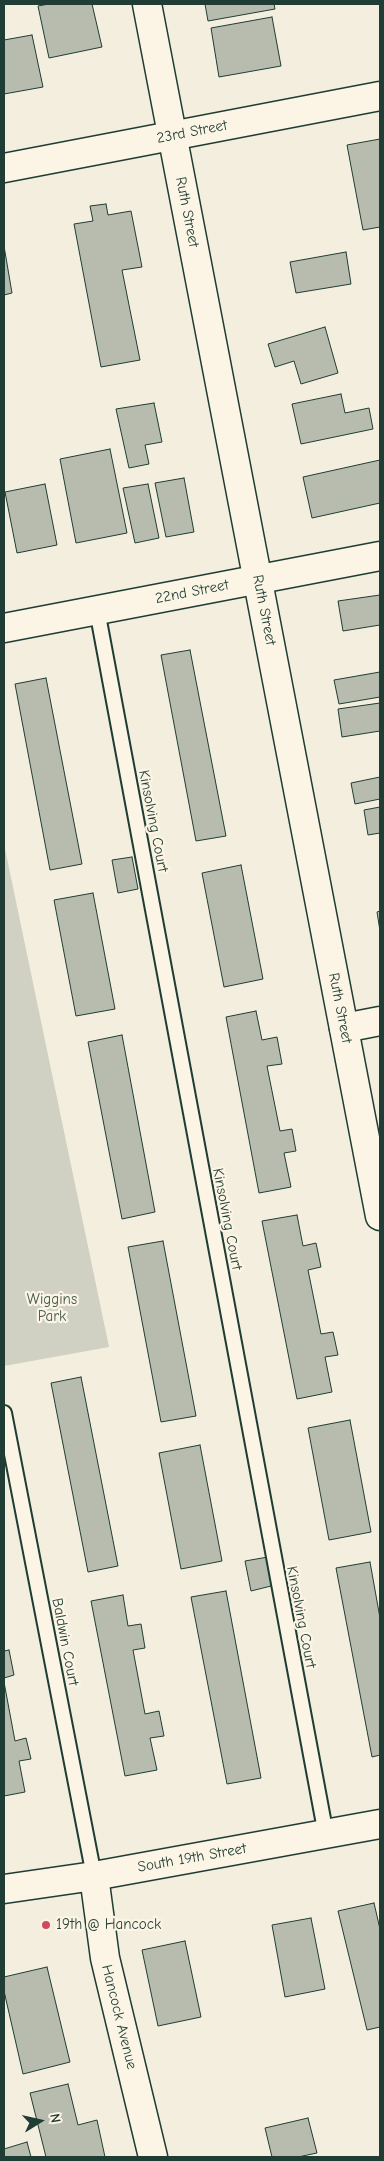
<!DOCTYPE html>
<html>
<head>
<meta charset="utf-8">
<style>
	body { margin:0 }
	#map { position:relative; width:384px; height:2161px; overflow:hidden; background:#f3eede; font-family:"Comic Neue",sans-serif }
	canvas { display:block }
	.frame { position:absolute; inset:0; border:5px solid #1f3d34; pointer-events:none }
	.north { position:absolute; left:15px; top:2096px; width:50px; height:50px; -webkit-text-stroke:4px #fcf5e5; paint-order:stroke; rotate:80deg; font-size:14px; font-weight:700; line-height:20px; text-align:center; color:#1f3d34 }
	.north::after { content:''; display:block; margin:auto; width:18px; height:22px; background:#1f3d34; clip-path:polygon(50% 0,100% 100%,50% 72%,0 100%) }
</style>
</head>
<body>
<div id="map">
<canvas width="384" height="2161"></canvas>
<div class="frame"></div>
<div class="north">N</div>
</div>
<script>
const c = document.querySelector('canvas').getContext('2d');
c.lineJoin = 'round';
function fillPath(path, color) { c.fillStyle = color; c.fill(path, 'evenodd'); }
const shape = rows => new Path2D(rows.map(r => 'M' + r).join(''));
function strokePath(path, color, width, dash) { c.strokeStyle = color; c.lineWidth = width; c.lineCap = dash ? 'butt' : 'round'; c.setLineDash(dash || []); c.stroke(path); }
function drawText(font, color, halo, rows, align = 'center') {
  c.font = font + ' "Comic Neue",sans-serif'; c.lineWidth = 4.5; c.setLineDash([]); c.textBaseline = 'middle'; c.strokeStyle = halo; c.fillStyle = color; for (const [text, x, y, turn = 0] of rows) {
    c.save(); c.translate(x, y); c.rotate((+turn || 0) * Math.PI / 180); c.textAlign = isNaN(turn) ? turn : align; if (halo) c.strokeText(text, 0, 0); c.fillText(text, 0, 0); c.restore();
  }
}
fillPath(shape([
	[4,844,109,1347,4,1366]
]), '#d0d1c2');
const building = shape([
	[49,4,92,4,102,47,49,58,38,6,49,4],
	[205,4,274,4,275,9,208,21,205,4],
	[272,17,281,66,219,77,211,28,272,17],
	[32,35,43,87,4,94,4,40,32,35],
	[380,139,380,227,363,230,347,145,380,139],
	[106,204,108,215,131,211,142,267,122,270,140,360,101,367,74,224,93,221,90,206,106,204],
	[4,246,12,293,4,295,4,246],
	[346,252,351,284,296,293,290,262,346,252],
	[325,327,338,373,301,384,294,361,275,367,268,344,325,327],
	[341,394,345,413,369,408,373,429,301,444,292,404,341,394],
	[154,403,162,442,145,445,149,464,129,468,116,409,154,403],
	[110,449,127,533,76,543,60,459,110,449],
	[380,460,380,503,312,518,303,477,380,460],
	[184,478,194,532,166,537,155,483,184,478],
	[45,484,57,545,17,553,5,492,45,484],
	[148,484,159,538,135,543,123,488,148,484],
	[380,595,380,625,343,631,338,601,380,595],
	[190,650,226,836,196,841,161,655,190,650],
	[380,672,380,697,339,704,334,680,380,672],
	[46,678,82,864,50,870,15,684,46,678],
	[380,703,380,731,342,737,338,709,380,703],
	[380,777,380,799,355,804,351,783,380,777],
	[380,807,380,833,368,835,364,810,380,807],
	[132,857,138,889,118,893,112,860,132,857],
	[241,865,263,979,224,987,202,873,241,865],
	[93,893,115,1009,76,1016,54,900,93,893],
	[380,911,380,931,377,912,380,911],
	[256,1011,262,1040,277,1037,282,1064,267,1066,280,1131,292,1129,296,1151,284,1153,291,1187,259,1193,226,1017,256,1011],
	[122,1035,155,1212,122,1219,88,1042,122,1035],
	[297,1215,303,1246,316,1243,321,1267,308,1270,321,1334,333,1332,338,1355,325,1357,332,1392,297,1399,262,1221,297,1215],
	[163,1241,196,1416,161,1422,128,1247,163,1241],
	[81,1377,118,1566,88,1572,51,1383,81,1377],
	[350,1420,371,1532,329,1540,308,1428,350,1420],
	[200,1445,222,1561,181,1569,159,1453,200,1445],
	[268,1557,275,1585,251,1591,245,1561,268,1557],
	[370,1562,380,1618,380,1755,372,1757,336,1568,370,1562],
	[226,1591,261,1778,227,1784,191,1597,226,1591],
	[123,1595,128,1626,141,1624,145,1648,133,1650,145,1714,159,1711,164,1736,150,1738,157,1770,125,1776,91,1601,123,1595],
	[9,1650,14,1675,4,1678,4,1651,9,1650],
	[4,1682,15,1741,26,1738,31,1759,19,1761,25,1792,4,1796,4,1682],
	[374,1903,380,1929,380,2027,367,2030,338,1911,374,1903],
	[311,1918,325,1989,285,1997,272,1925,311,1918],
	[185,1941,201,2017,158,2026,142,1950,185,1941],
	[47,1967,70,2062,23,2074,4,1991,4,1977,47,1967],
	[68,2084,78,2125,97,2120,105,2157,46,2157,30,2093,68,2084],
	[308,2118,317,2153,298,2157,272,2157,265,2128,308,2118],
	[27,2142,31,2157,4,2157,4,2149,27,2142]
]);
fillPath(building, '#b8bcae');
strokePath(building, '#1f3d34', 1);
const lane = shape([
	[97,610,326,1835],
	[4,1413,94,1876]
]);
const street = shape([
	[4,168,380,96],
	[4,628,380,556],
	[344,1028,380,1021],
	[94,1876,105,1958,153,2157]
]);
const secondary = shape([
	[147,4,380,1216],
	[4,1889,94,1876,380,1824]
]);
strokePath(lane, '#1f3d34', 18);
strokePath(street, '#1f3d34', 31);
strokePath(secondary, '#1f3d34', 31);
strokePath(lane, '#fcf5e5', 14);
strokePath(street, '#fcf5e5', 28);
strokePath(secondary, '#fcf5e5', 28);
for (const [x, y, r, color] of [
	[46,1925,5,"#d1495b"]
]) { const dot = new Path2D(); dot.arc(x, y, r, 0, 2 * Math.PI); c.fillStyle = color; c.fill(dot); strokePath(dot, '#fcf5e5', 2); }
drawText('15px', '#1f3d34', '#fcf5e5', [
	["23rd Street",192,132,-11],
	["Ruth Street",187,212,79],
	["22nd Street",192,592,-11],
	["Ruth Street",264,610,79],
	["Kinsolving Court",153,821,79],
	["Ruth Street",340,1008,79],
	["Kinsolving Court",227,1219,79],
	["Kinsolving Court",301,1617,79],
	["Baldwin Court",65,1642,79],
	["South 19th Street",192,1858,-10],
	["Hancock Avenue",119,2017,76]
]);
drawText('15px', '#425b50', '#fcf5e5', [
	["Wiggins",52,1300],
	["Park",52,1317]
]);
drawText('15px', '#1f3d34', '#fcf5e5', [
	["19th @ Hancock",56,1925]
], 'left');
</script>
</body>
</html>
